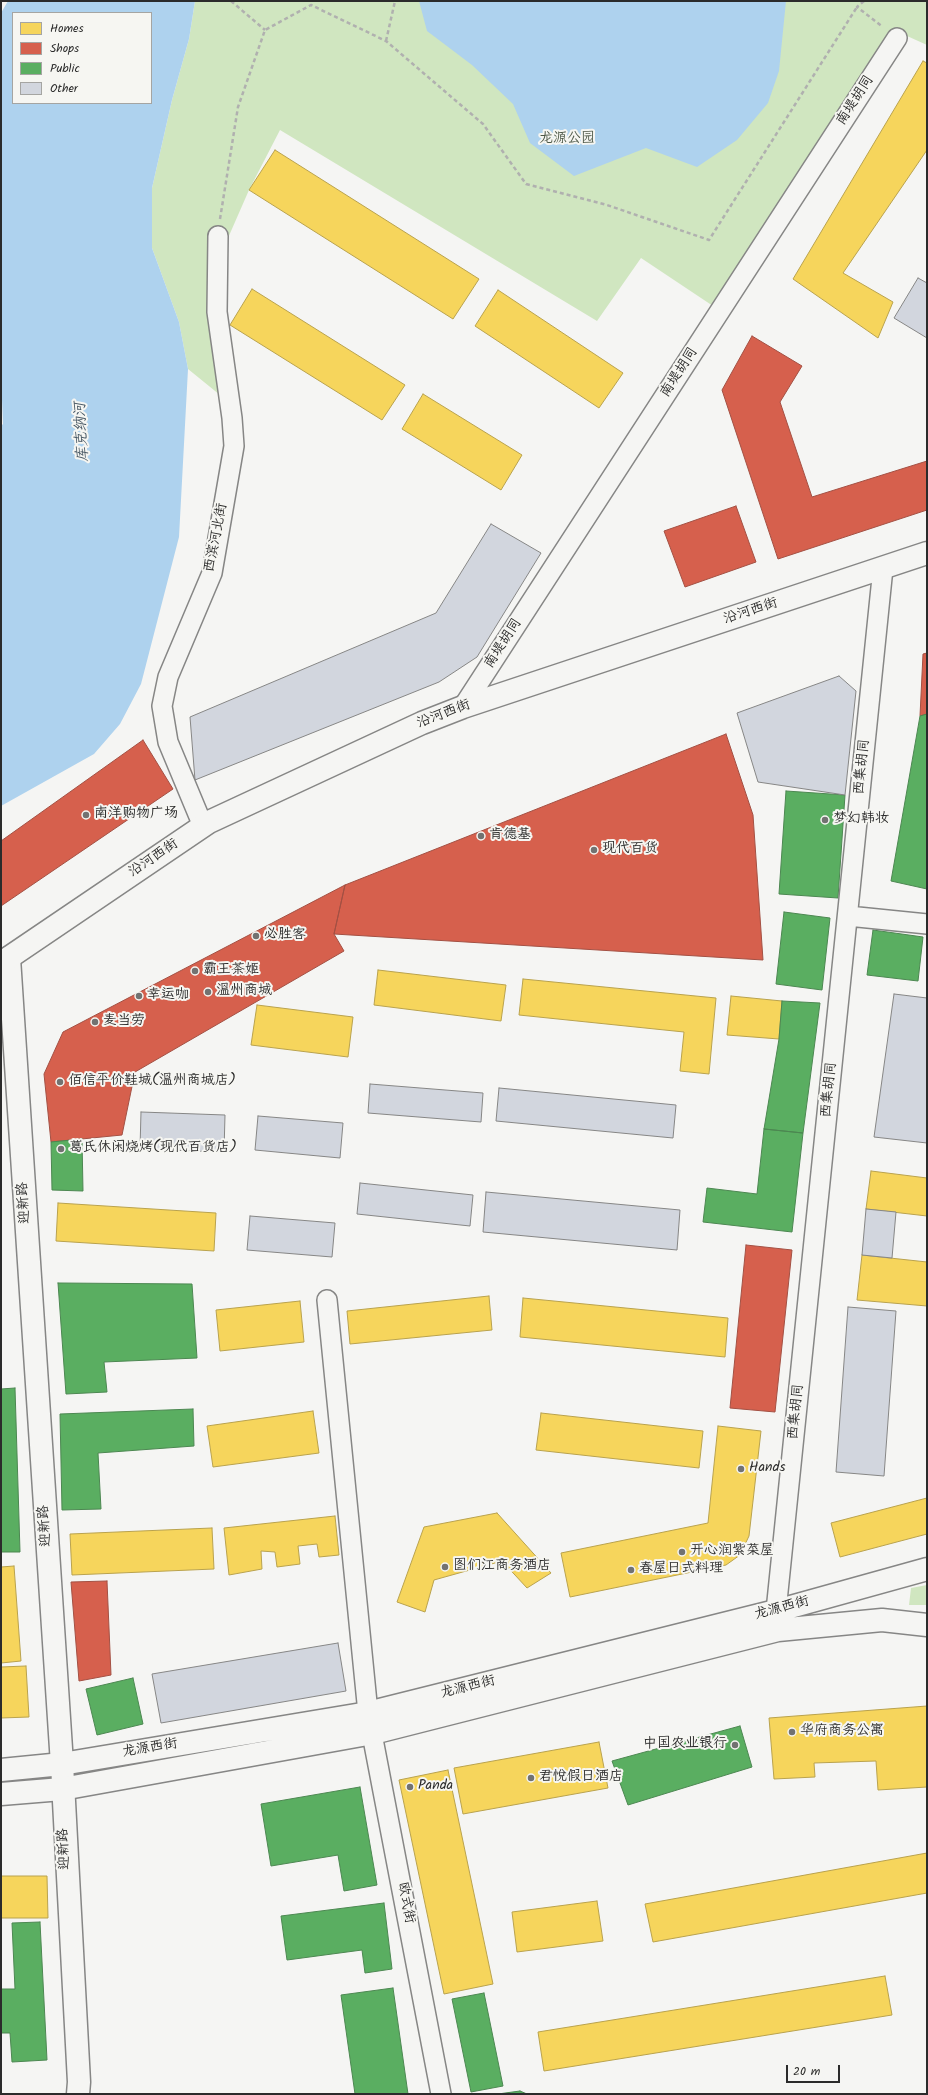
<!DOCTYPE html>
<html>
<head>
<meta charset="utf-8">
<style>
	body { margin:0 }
	#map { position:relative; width:928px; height:2095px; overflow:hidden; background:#f5f5f3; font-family:Kalam,sans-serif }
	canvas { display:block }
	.frame { position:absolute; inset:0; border:2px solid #2b2b2b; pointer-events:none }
	.legend { position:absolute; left:12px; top:12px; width:140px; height:92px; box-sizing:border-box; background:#f6f6f2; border:1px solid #a5a5a2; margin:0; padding:5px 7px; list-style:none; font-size:12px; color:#2b2b2b }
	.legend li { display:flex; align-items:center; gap:8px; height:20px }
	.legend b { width:20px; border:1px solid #a5a5a2 }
	.scale { position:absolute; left:786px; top:2065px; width:54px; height:18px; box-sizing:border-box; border:2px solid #2b2b2b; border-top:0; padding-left:5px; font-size:12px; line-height:14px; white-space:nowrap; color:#2b2b2b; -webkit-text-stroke:3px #f6f6f2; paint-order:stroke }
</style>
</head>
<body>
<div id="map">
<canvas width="928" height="2095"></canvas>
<div class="frame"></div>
<ul class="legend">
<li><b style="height:11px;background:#f6d55c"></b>Homes</li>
<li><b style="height:11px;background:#d6604d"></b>Shops</li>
<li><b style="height:11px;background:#5aae61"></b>Public</li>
<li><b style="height:11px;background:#d2d6de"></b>Other</li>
</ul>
<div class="scale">20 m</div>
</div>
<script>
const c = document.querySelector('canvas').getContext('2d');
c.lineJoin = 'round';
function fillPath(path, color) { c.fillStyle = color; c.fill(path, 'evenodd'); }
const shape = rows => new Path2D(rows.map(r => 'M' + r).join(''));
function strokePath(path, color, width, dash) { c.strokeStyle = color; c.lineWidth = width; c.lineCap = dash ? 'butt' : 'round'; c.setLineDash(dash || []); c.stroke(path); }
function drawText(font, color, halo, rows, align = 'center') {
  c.font = font + ' Kalam,"LXGW WenKai TC",sans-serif'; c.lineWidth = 4; c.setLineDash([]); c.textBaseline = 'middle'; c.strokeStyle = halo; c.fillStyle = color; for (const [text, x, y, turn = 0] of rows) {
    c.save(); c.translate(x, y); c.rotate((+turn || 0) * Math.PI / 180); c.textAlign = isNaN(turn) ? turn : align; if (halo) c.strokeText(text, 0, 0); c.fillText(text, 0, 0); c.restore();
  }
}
fillPath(shape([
	[195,1,927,1,927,45,896,31,713,306,641,258,597,321,280,130,249,190,207,286,207,316,220,395,188,369,179,322,152,248,152,188,172,100,189,39],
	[927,1585,927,1605,909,1605,911,1588]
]), '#d0e6c0');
fillPath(shape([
	[8,1,195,1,189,39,172,100,152,188,152,248,179,322,188,369,179,537,141,684,120,724,94,754,1,806,1,426,3,424,1,376,1,13],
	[13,13,151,13,151,103,13,103],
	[419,1,786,1,779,71,768,103,737,140,697,167,646,148,574,176,530,143,513,104,472,65,427,31]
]), '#aed2ee');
const homes = shape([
	[923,61,927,63,927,150,843,273,893,302,878,338,793,279,923,61],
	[275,150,479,279,453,319,249,190,275,150],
	[252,289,405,385,382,420,230,325,252,289],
	[498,290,623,373,599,408,475,326,498,290],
	[423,394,522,455,501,490,402,429,423,394],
	[378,970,506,985,501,1021,374,1005,378,970],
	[523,979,716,998,709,1074,680,1071,684,1032,519,1015,523,979],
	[731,996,782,1001,779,1039,727,1035,731,996],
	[257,1005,353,1017,348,1057,251,1045,257,1005],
	[871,1171,927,1178,927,1216,866,1209,871,1171],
	[58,1203,216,1213,214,1251,56,1241,58,1203],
	[862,1255,927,1262,927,1306,857,1300,862,1255],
	[489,1296,492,1330,350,1344,347,1311,489,1296],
	[523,1298,728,1318,725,1357,520,1337,523,1298],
	[300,1301,304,1342,220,1351,216,1310,300,1301],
	[313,1411,319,1453,213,1467,207,1426,313,1411],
	[541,1413,703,1431,699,1468,536,1450,541,1413],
	[718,1426,761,1431,749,1536,740,1555,726,1565,570,1597,561,1553,708,1523,718,1426],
	[927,1498,927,1534,840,1557,831,1523,927,1498],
	[497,1513,551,1573,527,1588,502,1561,434,1580,425,1612,397,1602,424,1527,497,1513],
	[335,1516,339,1555,319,1557,317,1544,298,1546,300,1564,277,1567,275,1552,261,1551,262,1569,229,1575,224,1528,335,1516],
	[212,1528,214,1569,72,1575,70,1534,212,1528],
	[14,1566,21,1661,1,1663,1,1567,14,1566],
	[26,1666,29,1717,1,1718,1,1667,26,1666],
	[927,1706,927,1787,878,1790,876,1761,814,1763,815,1777,774,1779,769,1718,927,1706],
	[599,1742,608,1788,463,1814,454,1768,599,1742],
	[448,1770,493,1984,444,1994,399,1780,448,1770],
	[927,1853,927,1893,653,1942,645,1904,927,1853],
	[1,1876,47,1876,48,1918,1,1918,1,1876],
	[597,1901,603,1941,517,1952,512,1912,597,1901],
	[885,1976,892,2015,544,2071,538,2032,885,1976]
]);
fillPath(homes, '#f6d55c');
strokePath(homes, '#b9a24d', 1);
const shops = shape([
	[752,336,802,366,780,402,812,497,927,461,927,510,778,559,722,390,752,336],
	[736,506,756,562,685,587,664,531,736,506],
	[927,653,927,714,920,716,923,654,927,653],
	[726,734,753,815,763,960,334,934,345,885,726,734],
	[143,740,173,789,1,906,1,841,143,740],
	[345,885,334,934,344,951,135,1072,122,1135,51,1142,44,1074,63,1032,345,885],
	[746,1245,792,1250,775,1412,730,1408,746,1245],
	[107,1581,111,1675,79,1681,71,1582,107,1581]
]);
fillPath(shops, '#d6604d');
strokePath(shops, '#a35043', 1);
const public = shape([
	[927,714,927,889,891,881,920,716,927,714],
	[786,791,845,795,838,898,779,894,786,791],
	[784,912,830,918,822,990,776,984,784,912],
	[873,930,923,937,918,981,867,975,873,930],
	[782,1001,820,1003,803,1133,764,1129,779,1039,782,1001],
	[764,1129,803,1133,792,1232,703,1222,707,1188,757,1194,764,1129],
	[82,1139,83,1191,52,1190,51,1142,82,1139],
	[58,1283,192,1284,197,1358,104,1362,107,1392,66,1394,58,1283],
	[15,1388,20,1552,1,1552,1,1389,15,1388],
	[193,1409,194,1446,98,1453,101,1509,62,1510,60,1414,193,1409],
	[133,1678,143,1724,97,1735,86,1689,133,1678],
	[740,1726,752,1767,628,1805,612,1761,740,1726],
	[360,1787,377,1885,344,1891,338,1855,271,1866,261,1804,360,1787],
	[384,1903,392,1969,365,1973,362,1950,287,1960,281,1916,384,1903],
	[40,1922,47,2060,12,2062,10,2033,1,2033,1,1989,15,1989,12,1923,40,1922],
	[393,1988,408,2094,355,2094,341,1995,393,1988],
	[484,1993,503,2086,471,2092,452,1999,484,1993],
	[520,2091,527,2094,498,2094,520,2091]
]);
fillPath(public, '#5aae61');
strokePath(public, '#4c8751', 1);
const building = shape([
	[918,278,927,283,927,338,894,318,918,278],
	[491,524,541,553,477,657,439,682,195,780,190,717,436,613,491,524],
	[839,676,856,691,845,795,758,782,737,713,839,676],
	[894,994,927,998,927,1143,874,1137,894,994],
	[370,1084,483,1093,481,1122,368,1113,370,1084],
	[499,1088,676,1105,673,1138,496,1121,499,1088],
	[141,1112,225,1115,224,1152,140,1149,141,1112],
	[258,1116,343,1123,340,1158,255,1150,258,1116],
	[360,1183,473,1195,470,1226,357,1214,360,1183],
	[486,1192,680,1210,677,1250,483,1232,486,1192],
	[866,1209,896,1212,892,1258,862,1255,866,1209],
	[250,1216,335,1223,332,1257,247,1250,250,1216],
	[848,1307,896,1311,884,1476,836,1472,848,1307],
	[338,1643,346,1691,161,1723,152,1674,338,1643]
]);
fillPath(building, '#d2d6de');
strokePath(building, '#868685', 1);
const minor = shape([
	[463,707,897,38],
	[203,826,168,742,162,706,168,677,212,573,234,446,232,418,217,312,218,236],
	[848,916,927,924],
	[327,1300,368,1713,441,2094],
	[776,1611,883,568]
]);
const tertiary = shape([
	[9,958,62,1764,79,2082,78,2094]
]);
const secondary = shape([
	[1,963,209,822,422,723,463,707,927,553],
	[1,1770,62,1764,368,1713,776,1611,927,1569],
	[1,1794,62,1789,373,1733,778,1630,882,1620,927,1625]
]);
strokePath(minor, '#868685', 22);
strokePath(tertiary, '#868685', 25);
strokePath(secondary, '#868685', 25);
strokePath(shape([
	[231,1,265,30],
	[864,1,857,7,883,27],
	[386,41,395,1],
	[220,219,238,107,265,30,311,5,386,41,483,124,526,184,607,205,709,240,857,7]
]), '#b0b0af', 2.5, [4, 3]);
strokePath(minor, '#f5f5f3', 19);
strokePath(tertiary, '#f5f5f3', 22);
strokePath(secondary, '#f5f5f3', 22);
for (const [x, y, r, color] of [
	[86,815,4,"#727271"],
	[825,820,4,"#727271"],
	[481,836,4,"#727271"],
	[594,850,4,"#727271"],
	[256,936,4,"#727271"],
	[195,971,4,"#727271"],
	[208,992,4,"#727271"],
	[139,996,4,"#727271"],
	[95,1022,4,"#727271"],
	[60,1082,4,"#727271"],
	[61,1149,4,"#727271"],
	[741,1469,4,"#727271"],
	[682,1552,4,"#727271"],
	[445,1567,4,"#727271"],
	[631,1570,4,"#727271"],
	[792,1732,4,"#727271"],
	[735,1745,4,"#727271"],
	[531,1778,4,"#727271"],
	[410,1787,4,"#727271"]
]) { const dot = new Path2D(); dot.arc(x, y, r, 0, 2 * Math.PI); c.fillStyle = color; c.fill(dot); strokePath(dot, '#f6f6f2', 1.5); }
drawText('14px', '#2b2b2b', '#f6f6f2', [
	["南堤胡同",856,101,-57],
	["南堤胡同",680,373,-57],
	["西滨河北街",217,538,-79],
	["沿河西街",751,612,-18],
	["南堤胡同",504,644,-57],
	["沿河西街",444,715,-21],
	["西集胡同",863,767,-84],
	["沿河西街",154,859,-34],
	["西集胡同",830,1090,-84],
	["迎新路",25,1203,-94],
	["西集胡同",797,1412,-84],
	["迎新路",46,1526,-94],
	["龙源西街",782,1609,-15],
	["龙源西街",468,1688,-14],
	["龙源西街",150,1749,-9],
	["迎新路",65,1849,-93],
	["欧式街",405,1903,79]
]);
drawText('14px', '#4c5746', '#f6f6f2', [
	["龙源公园",567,140]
]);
drawText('14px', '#2b2b2b', '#f6f6f2', [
	["南洋购物广场",94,815],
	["梦幻韩妆",833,820],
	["肯德基",489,836],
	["现代百货",602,850],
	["必胜客",264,936],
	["霸王茶姬",203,971],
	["温州商城",216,992],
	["幸运咖",147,996],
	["麦当劳",103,1022],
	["佰信平价鞋城(温州商城店)",68,1082],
	["葛氏休闲烧烤(现代百货店)",69,1149],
	["Hands",749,1469],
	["开心润紫菜屋",690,1552],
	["图们江商务酒店",453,1567],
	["春屋日式料理",639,1570],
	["华府商务公寓",800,1732],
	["中国农业银行",727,1745,"right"],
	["君悦假日酒店",539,1778],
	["Panda",418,1787]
], 'left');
drawText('italic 15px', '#495965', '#f6f6f2', [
	["库克纳河",83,432,-93]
]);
</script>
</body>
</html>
